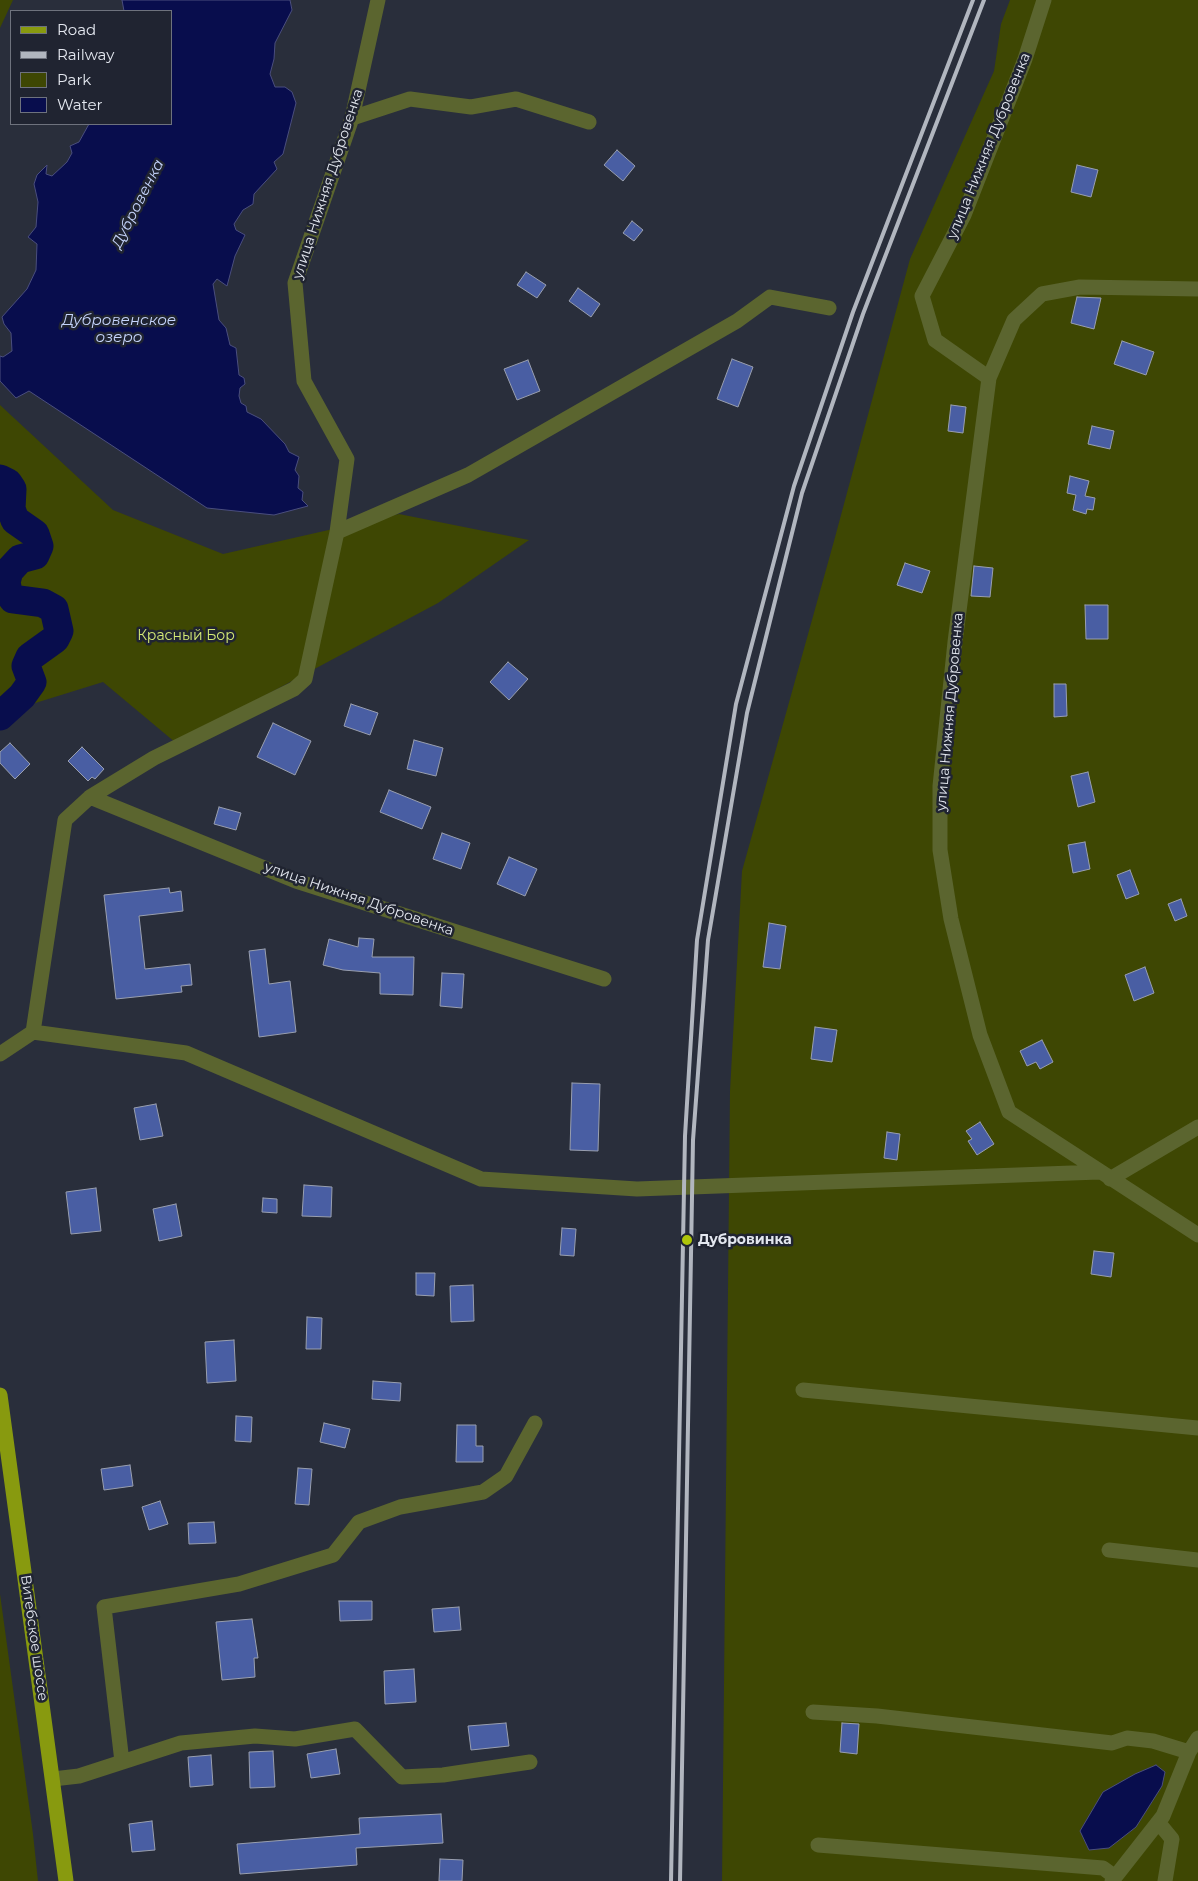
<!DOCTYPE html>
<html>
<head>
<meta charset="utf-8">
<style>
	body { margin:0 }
	#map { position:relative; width:1198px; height:1881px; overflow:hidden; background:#292e3b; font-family:Montserrat,sans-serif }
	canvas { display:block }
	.legend { position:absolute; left:10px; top:10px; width:162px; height:115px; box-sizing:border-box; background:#202431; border:1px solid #6e727d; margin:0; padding:6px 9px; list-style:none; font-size:15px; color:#e3e7ef }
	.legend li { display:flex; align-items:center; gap:10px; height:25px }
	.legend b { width:25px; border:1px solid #6e727d }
</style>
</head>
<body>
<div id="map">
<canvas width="1198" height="1881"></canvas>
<ul class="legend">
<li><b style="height:6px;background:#889a0f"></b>Road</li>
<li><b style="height:6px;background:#b1b6bf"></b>Railway</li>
<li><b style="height:14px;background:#3e4703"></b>Park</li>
<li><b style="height:14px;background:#080d4d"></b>Water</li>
</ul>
</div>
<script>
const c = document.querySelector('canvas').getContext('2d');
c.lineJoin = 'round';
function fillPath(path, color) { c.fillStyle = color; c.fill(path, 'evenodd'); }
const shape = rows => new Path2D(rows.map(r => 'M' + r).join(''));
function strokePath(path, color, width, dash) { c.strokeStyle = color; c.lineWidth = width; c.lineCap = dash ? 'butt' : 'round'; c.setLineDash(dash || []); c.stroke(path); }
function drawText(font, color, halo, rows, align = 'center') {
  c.font = font + ' Montserrat,sans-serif'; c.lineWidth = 5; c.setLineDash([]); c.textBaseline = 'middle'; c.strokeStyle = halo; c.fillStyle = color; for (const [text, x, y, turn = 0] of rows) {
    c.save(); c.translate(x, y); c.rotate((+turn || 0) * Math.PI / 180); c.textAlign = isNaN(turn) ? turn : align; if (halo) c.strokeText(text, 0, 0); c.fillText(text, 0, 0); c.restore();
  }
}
fillPath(shape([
	[0,0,13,0,0,28],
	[1010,0,1198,0,1198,1881,722,1881,730,1091,742,871,834,541,910,259,994,71,1001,24],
	[0,405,113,510,223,554,399,514,529,540,438,603,176,743,103,682,0,714],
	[0,1594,33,1834,38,1881,0,1881]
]), '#3e4703');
const water = shape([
	[122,0,290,0,292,10,275,43,274,59,270,74,275,87,285,87,292,92,296,103,283,154,274,162,277,169,254,194,253,204,243,210,234,224,236,230,245,235,235,256,227,286,217,279,213,284,219,320,226,328,230,345,236,348,239,375,244,378,245,384,240,388,239,396,241,403,246,406,247,412,261,419,285,444,289,452,299,457,295,470,299,476,298,488,303,492,302,500,308,506,274,515,207,508,29,391,16,398,0,381,0,356,3,357,12,351,11,333,4,324,2,317,27,289,36,270,37,244,28,237,36,227,38,202,34,184,37,175,47,165,46,174,52,176,67,162,72,153,70,146,79,142,89,124,171,124,171,11,124,11,122,0],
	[1156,1765,1165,1772,1162,1786,1136,1827,1109,1848,1089,1850,1080,1831,1103,1792,1135,1774,1156,1765]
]);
fillPath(water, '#080d4d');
strokePath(water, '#4a4e7e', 1);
strokePath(shape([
	[0,479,8,483,12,489,11,509,15,520,35,534,39,546,35,555,20,559,9,571,6,582,8,592,13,599,43,603,54,609,59,631,55,639,30,657,26,666,32,682,22,696,0,716]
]), '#080d4d', 29);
const building = shape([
	[617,150,635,166,623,181,604,165,617,150],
	[1077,165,1098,170,1091,197,1071,192,1077,165],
	[632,221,643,230,634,241,623,233,632,221],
	[526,272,546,285,537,298,517,285,526,272],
	[578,288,600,304,591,317,569,301,578,288],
	[1077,297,1101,298,1094,329,1071,323,1077,297],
	[1122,341,1154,352,1146,375,1114,364,1122,341],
	[732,359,753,367,738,407,717,399,732,359],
	[528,360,540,391,517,400,504,369,528,360],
	[951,405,966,407,963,433,948,431,951,405],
	[1092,426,1114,431,1110,449,1088,444,1092,426],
	[1070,476,1089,481,1085,496,1095,498,1093,510,1087,509,1086,514,1073,510,1076,495,1067,493,1070,476],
	[905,563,930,571,922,593,897,585,905,563],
	[974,566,993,568,990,597,971,596,974,566],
	[1085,605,1108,605,1108,639,1086,639,1085,605],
	[508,662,528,679,509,700,490,682,508,662],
	[1054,684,1066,684,1067,716,1054,717,1054,684],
	[351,704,378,713,370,735,344,726,351,704],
	[273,723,311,741,295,775,257,757,273,723],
	[414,740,443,748,436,776,407,769,414,740],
	[10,743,30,764,15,779,0,763,0,752,10,743],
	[82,747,104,769,95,779,92,777,88,781,68,761,82,747],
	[1088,772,1095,802,1078,807,1071,776,1088,772],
	[389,790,431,807,422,829,380,812,389,790],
	[219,807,241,813,236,830,214,824,219,807],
	[442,833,470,843,461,869,433,859,442,833],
	[1085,842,1090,869,1073,873,1068,845,1085,842],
	[509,857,537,869,525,896,497,884,509,857],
	[1130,870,1139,894,1126,899,1117,875,1130,870],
	[169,888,170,893,181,891,183,911,139,916,145,969,190,964,192,985,181,986,182,992,116,999,104,895,169,888],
	[1181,899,1187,916,1175,921,1168,904,1181,899],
	[769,923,786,926,780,969,763,967,769,923],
	[359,938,374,939,372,957,414,957,413,995,380,994,380,973,343,970,323,965,329,939,358,947,359,938],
	[265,949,269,984,290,981,296,1032,259,1037,249,951,265,949],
	[1145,967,1154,993,1134,1001,1125,975,1145,967],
	[442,973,464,974,462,1008,440,1006,442,973],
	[815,1027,837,1030,832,1062,811,1059,815,1027],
	[1042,1040,1053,1062,1040,1069,1036,1062,1027,1066,1020,1051,1042,1040],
	[572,1083,600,1084,598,1151,570,1150,572,1083],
	[156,1104,163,1136,140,1140,134,1108,156,1104],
	[980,1122,994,1144,977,1155,968,1141,972,1139,966,1131,980,1122],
	[887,1132,900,1134,897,1160,884,1158,887,1132],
	[304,1185,332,1187,331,1217,302,1216,304,1185],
	[96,1188,101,1231,71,1234,66,1192,96,1188],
	[263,1198,277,1199,277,1213,262,1212,263,1198],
	[176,1204,182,1236,159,1241,153,1209,176,1204],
	[562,1228,576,1229,574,1256,560,1255,562,1228],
	[1094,1251,1114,1253,1111,1277,1091,1274,1094,1251],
	[416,1273,435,1273,434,1296,416,1295,416,1273],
	[473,1285,474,1321,451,1322,450,1286,473,1285],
	[307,1317,322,1318,321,1349,306,1349,307,1317],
	[234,1340,236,1381,207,1383,205,1342,234,1340],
	[373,1381,401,1383,400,1401,372,1399,373,1381],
	[236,1416,252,1417,251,1442,235,1441,236,1416],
	[324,1423,350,1429,345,1448,320,1442,324,1423],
	[457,1425,476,1425,476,1446,483,1446,483,1462,456,1462,457,1425],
	[130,1465,133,1486,104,1490,101,1469,130,1465],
	[298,1468,312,1469,309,1505,295,1504,298,1468],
	[160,1501,168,1524,149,1530,142,1507,160,1501],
	[214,1522,216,1543,189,1544,188,1523,214,1522],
	[339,1601,372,1601,372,1620,340,1621,339,1601],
	[459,1607,461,1630,434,1632,432,1609,459,1607],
	[252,1619,258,1658,254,1658,255,1677,222,1680,216,1622,252,1619],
	[414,1669,416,1702,385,1704,384,1671,414,1669],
	[506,1723,509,1746,471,1750,468,1726,506,1723],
	[842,1723,859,1724,857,1754,840,1752,842,1723],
	[336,1749,340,1774,311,1778,307,1754,336,1749],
	[273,1751,275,1787,250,1788,249,1752,273,1751],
	[211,1755,213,1785,190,1787,188,1757,211,1755],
	[441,1814,443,1843,356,1848,357,1865,240,1874,237,1844,360,1834,359,1818,441,1814],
	[152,1821,155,1850,132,1852,129,1824,152,1821],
	[440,1859,463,1860,462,1881,439,1881,440,1859]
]);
fillPath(building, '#495ea3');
strokePath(building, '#999faf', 1);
strokePath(shape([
	[352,118,410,99,471,107,516,99,589,122],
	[1198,289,1080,287,1042,294,1014,320,989,378,955,642,940,786,940,850,951,919,980,1035,1009,1112,1198,1235],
	[989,378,935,340,922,296,964,215,1025,59,1044,0],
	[337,532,468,475,737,321,770,297,829,308],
	[90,797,296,881,604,979],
	[33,1032,186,1053,481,1179,637,1189,1099,1172],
	[0,1054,33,1032,65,820,90,797,154,758,294,689,305,679,337,532,347,459,304,381,295,283,352,118,378,0],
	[1110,1179,1198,1127],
	[803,1390,1198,1428],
	[1109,1550,1198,1560],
	[813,1712,877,1716,1112,1743,1127,1738,1153,1741,1189,1752],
	[122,1762,104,1607,239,1584,333,1555,359,1522,400,1507,483,1492,506,1476,535,1423],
	[53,1779,79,1776,181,1743,255,1736,295,1739,355,1729,402,1777,443,1775,530,1762],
	[1158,1822,1172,1839,1165,1881],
	[818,1845,1103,1868,1114,1876],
	[1112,1881,1163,1816,1189,1752,1198,1738]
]), '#5b652f', 15);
strokePath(shape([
	[0,1395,66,1881]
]), '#889a0f', 15);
strokePath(shape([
	[671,1881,685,1136,697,940,736,704,794,486,853,312,973,0],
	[680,1881,693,1140,708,940,747,713,802,493,863,314,984,0]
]), '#b1b6bf', 4);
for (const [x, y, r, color] of [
	[687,1240,6,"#aec509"]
]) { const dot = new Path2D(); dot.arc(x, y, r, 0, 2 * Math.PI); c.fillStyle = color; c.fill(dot); strokePath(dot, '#202431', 2); }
drawText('14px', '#e3e7ef', '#202431', [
	["улица Нижняя Дубровенка",989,146,-68],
	["улица Нижняя Дубровенка",328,184,-72],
	["улица Нижняя Дубровенка",950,712,-85],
	["улица Нижняя Дубровенка",359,899,19],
	["Витебское шоссе",34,1638,82]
]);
drawText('14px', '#d4e975', '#202431', [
	["Красный Бор",186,636]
]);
drawText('bold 14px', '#e3e7ef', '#202431', [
	["Дубровинка",698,1240]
], 'left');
drawText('italic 15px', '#c5d4fc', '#202431', [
	["Дубровенка",138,204,-63],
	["Дубровенское",119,321],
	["озеро",119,338]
]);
</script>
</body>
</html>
